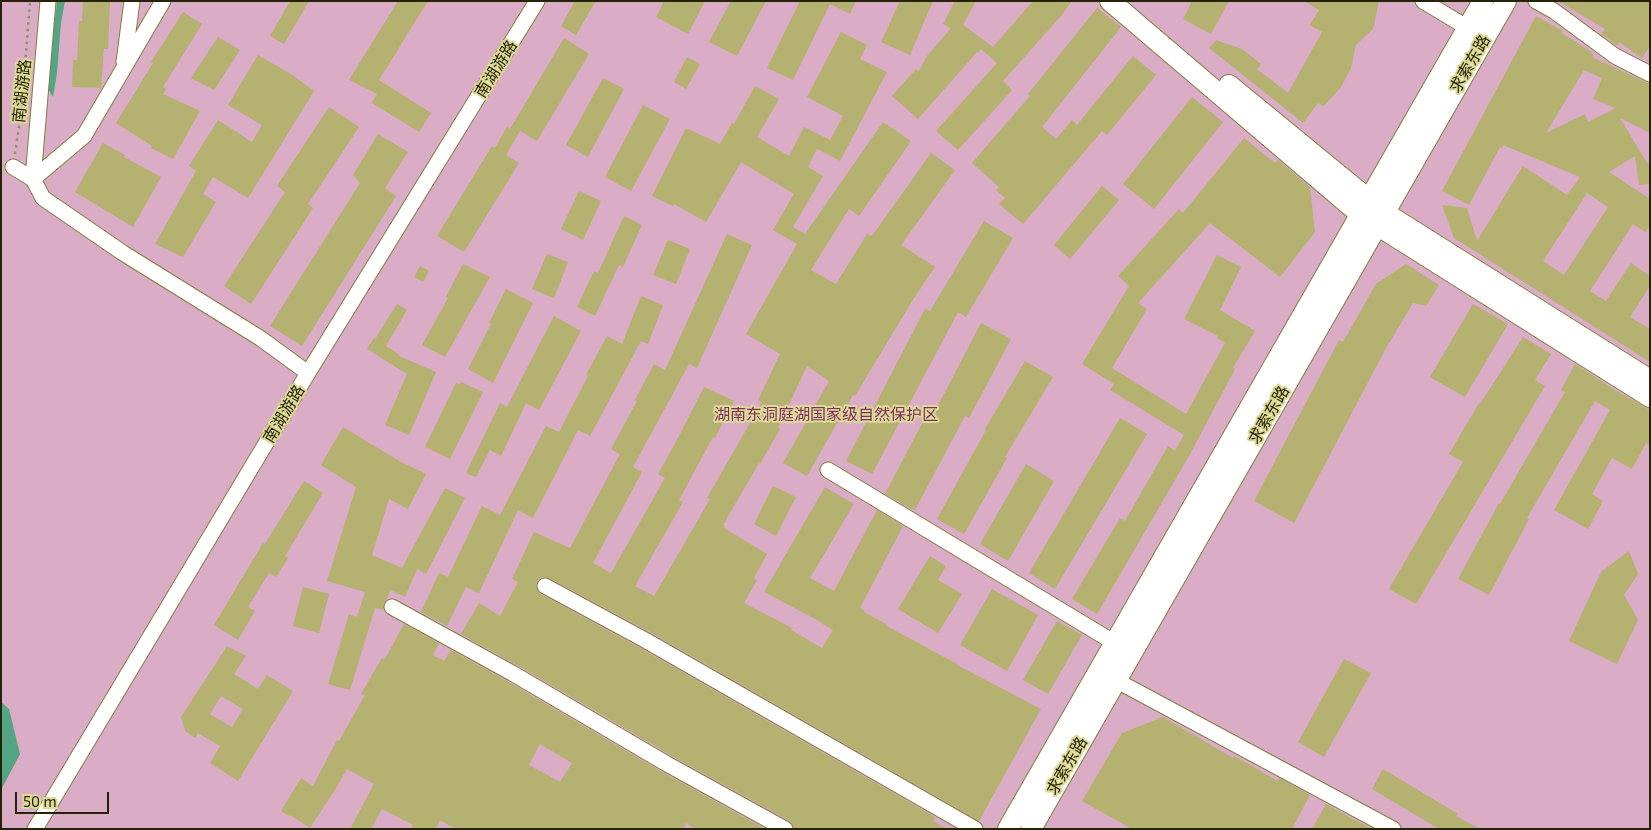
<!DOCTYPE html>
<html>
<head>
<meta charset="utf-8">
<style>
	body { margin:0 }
	#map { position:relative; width:1651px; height:830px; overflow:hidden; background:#ddd997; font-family:"Exo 2",sans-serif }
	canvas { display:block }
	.frame { position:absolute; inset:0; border:2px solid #242207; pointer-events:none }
	.scale { position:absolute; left:15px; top:792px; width:94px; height:22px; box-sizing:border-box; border:2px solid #242207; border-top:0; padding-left:6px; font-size:15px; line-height:18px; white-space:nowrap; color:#242207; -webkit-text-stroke:4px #ddd997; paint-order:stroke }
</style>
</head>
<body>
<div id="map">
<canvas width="1651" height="830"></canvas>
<div class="frame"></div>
<div class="scale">50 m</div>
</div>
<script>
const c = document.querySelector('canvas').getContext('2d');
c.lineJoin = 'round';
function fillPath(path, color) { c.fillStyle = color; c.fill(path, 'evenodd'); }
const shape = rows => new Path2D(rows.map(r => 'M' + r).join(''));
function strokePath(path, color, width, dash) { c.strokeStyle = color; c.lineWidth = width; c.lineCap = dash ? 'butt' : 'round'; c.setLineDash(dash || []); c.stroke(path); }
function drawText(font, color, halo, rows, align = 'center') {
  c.font = font + ' "Exo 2","Noto Sans SC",sans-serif'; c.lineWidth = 4; c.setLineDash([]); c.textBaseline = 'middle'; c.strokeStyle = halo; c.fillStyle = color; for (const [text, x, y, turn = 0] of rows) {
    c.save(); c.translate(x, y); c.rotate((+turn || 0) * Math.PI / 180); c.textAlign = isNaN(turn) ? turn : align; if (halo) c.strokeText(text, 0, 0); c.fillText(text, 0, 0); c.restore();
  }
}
fillPath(shape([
	[1,1,1650,1,1650,829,1,829]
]), '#daacc5');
fillPath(shape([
	[57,1,65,1,61,23,57,73,53,97,47,87],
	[1,702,9,709,20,754,1,790]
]), '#54a584');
fillPath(shape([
	[83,1,110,1,108,49,104,49,101,88,72,87,73,60,77,60,79,21,82,21],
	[290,1,309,1,284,44,270,36],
	[398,1,428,1,379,80,431,113,419,132,372,103,377,94,349,80],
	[575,1,596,1,576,35,561,26],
	[664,1,705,1,688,34,656,17],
	[731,1,766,1,737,56,709,42],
	[800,1,856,1,850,14,830,4,793,80,767,68],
	[900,1,933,1,910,55,881,42],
	[955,1,976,1,963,25,993,47,1033,1,1072,1,1061,16,1003,81,1012,90,958,150,936,131,997,63,981,49,978,53,977,52,918,119,892,96,916,69,919,71,927,56,951,28,943,24],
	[1192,1,1229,1,1211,34,1183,19],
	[1304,1,1379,1,1373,29,1356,45,1351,68,1341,87,1324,106,1318,103,1303,123,1209,48,1216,40,1242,49,1261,64,1257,69,1288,93,1322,32,1310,25,1319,10],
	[1558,1,1650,1,1650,46,1642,58,1619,42,1617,45,1601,34,1605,29],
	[1097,8,1121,27,1042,127,1056,139,1072,120,1077,125,1133,56,1156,75,1107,135,1102,131,1023,224,999,204,1005,198,996,190,999,187,972,163,1030,96,1028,94],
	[183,12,202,24,163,87,166,89,163,94,200,111,173,159,151,148,152,146,116,123,153,63,151,62],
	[1536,16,1563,31,1562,33,1594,54,1592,57,1650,84,1650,133,1620,118,1647,163,1650,163,1650,184,1639,185,1635,156,1609,172,1650,199,1650,225,1645,232,1633,224,1590,291,1606,301,1631,263,1650,276,1650,286,1630,317,1650,329,1650,362,1454,238,1442,205,1467,208,1477,241,1523,166,1567,195,1580,177,1503,145,1502,148,1500,147,1469,205,1442,191],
	[1584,70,1602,78,1593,99,1616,108,1588,122,1585,114,1546,133],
	[1587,193,1608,207,1564,275,1543,261],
	[841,32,867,45,860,59,887,72,840,161,817,149,808,167,823,176,793,227,805,234,883,122,911,141,859,216,849,209,811,270,836,284,867,234,872,236,931,153,955,170,901,245,935,267,914,298,855,396,853,395,807,476,783,463,829,381,807,366,778,428,780,429,760,464,759,463,723,525,725,526,724,528,767,554,754,578,757,580,744,603,792,628,791,630,822,648,833,630,821,623,821,622,764,592,825,487,854,504,810,578,834,591,877,510,903,526,860,608,865,611,864,612,886,624,885,625,957,664,957,665,1041,709,979,821,650,632,549,578,544,577,540,578,537,582,536,587,541,594,640,648,935,817,933,821,947,829,794,829,793,825,790,821,672,756,517,665,461,634,479,603,500,616,518,582,512,579,534,532,570,548,620,454,611,449,637,401,635,400,654,364,665,370,727,234,752,245,697,368,689,364,633,467,642,472,593,563,611,573,665,478,658,474,679,436,704,387,734,401,715,438,713,437,679,500,683,502,635,586,654,596,710,499,707,498,762,402,758,400,780,354,746,334,797,244,773,230,794,194,741,162,706,222,674,204,673,206,652,196,686,128,720,144,732,123,734,124,755,86,779,99,757,137,789,156,804,127,830,140,843,116,807,97],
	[218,37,240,50,214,90,191,78],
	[564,38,589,54,537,141,520,131,506,155,519,163,464,252,437,236,492,146,495,148,507,127,510,129],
	[258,55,294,76,314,91,248,198,213,177,203,194,216,202,183,257,155,244,196,171,189,166,218,120,252,142,262,125,228,105],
	[687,57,700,64,686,89,674,82],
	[603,78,624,89,588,157,566,145],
	[1192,97,1223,122,1154,209,1123,184],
	[643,105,670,119,631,191,605,177],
	[329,107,359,127,308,204,313,208,251,304,224,286,285,192,277,186],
	[378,134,408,152,385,188,396,196,302,346,270,326,360,183,353,175],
	[1244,138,1275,163,1278,160,1310,187,1315,232,1280,277,1210,223,1138,303,1147,309,1112,368,1186,414,1225,343,1217,338,1218,336,1184,319,1217,255,1241,267,1220,310,1255,331,1233,368,1235,369,1189,456,1097,614,1072,599,1120,518,1125,521,1168,446,1175,451,1184,435,1110,390,1114,384,1082,364,1129,286,1118,276,1179,209,1183,213],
	[103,143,125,155,124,157,161,177,133,227,75,192],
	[1102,186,1119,200,1070,259,1054,245],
	[579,191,601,201,583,240,561,229],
	[624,216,642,225,623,267,619,265,595,316,577,307,594,271,598,273],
	[984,221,1013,238,966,317,958,312,872,474,846,461,925,309,930,311],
	[668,240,690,249,676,284,653,275],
	[547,254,568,262,554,298,532,289],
	[463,264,490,277,445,357,422,345,448,298,446,297],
	[1406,264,1439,285,1426,306,1413,303,1385,350,1294,523,1254,501,1339,340,1343,342,1376,284],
	[420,266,429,271,423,282,414,277],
	[506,289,533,303,493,383,468,369,491,324,489,323],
	[641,296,663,305,648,344,641,341,590,436,578,430,533,518,518,510,479,593,466,587,447,626,421,612,439,573,448,577,482,506,500,515,546,426,559,432,588,376,586,375,607,336,622,344],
	[397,304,407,310,386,346,400,355,399,356,436,372,409,435,385,425,407,374,367,349,374,338,375,339],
	[1473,304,1508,324,1465,397,1430,377],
	[554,316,581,331,539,410,526,403,501,456,490,450,476,477,466,473,500,403,507,407],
	[981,323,1011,339,969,418,965,416,915,510,911,509,885,494,927,414,932,417],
	[1523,337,1551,354,1535,380,1545,386,1416,604,1389,589,1463,462,1449,454,1479,403,1480,404],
	[1025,361,1053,377,1005,457,1007,458,964,534,937,519,986,430,985,429],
	[1575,364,1618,392,1650,410,1650,446,1646,443,1632,469,1612,458,1592,494,1603,501,1588,529,1554,510,1610,410,1595,401,1527,518,1529,519,1489,595,1458,579,1499,503,1500,504,1565,392,1561,390],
	[461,382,483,392,450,459,425,447,456,383,460,384],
	[1120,418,1147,434,1055,589,1029,573],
	[343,427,401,462,426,474,408,509,389,499,372,555,402,568,445,488,465,498,426,574,417,569,405,597,390,590,387,599,384,603,383,610,375,608,350,690,328,684,349,614,357,617,365,592,327,581,356,487,321,465],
	[1026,464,1054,481,1008,561,980,544],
	[304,481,323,493,285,556,288,558,276,577,269,573,248,607,255,611,238,640,214,625,263,543,265,544],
	[773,486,796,497,776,536,754,524],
	[1629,551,1638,574,1624,595,1638,620,1617,664,1569,641,1601,572],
	[930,556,946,566,938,580,962,594,938,633,898,609],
	[303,587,329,594,319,633,293,626],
	[992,589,1038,615,1007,671,960,645],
	[1057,621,1082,635,1048,694,1023,680],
	[404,624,439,643,433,655,444,661,451,650,507,681,662,772,765,829,695,829,686,823,683,829,456,829,440,820,436,829,411,829,413,825,382,809,371,829,350,829,374,784,347,769,336,788,310,828,290,815,289,816,281,811,301,778,313,786,337,740,339,741,365,695,361,694,382,658,385,659],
	[540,744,572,763,560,782,529,765],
	[227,646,246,656,234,674,258,689,267,675,293,691,238,781,210,763,220,746,198,733,195,738,185,731,181,717],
	[221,696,243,709,232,727,210,714],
	[1344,659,1371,673,1324,757,1298,742],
	[1163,717,1233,758,1234,756,1278,781,1279,778,1310,795,1292,829,1132,829,1082,801,1122,733],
	[1383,769,1458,814,1456,816,1480,829,1439,829,1372,789],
	[1326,804,1349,817,1373,829,1312,829]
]), '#b5b170');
const minor = shape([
	[48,1,33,179,43,198,123,253,260,338,308,373],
	[1423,1,1468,28],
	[1536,1,1554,11,1615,56,1650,74],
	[124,62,132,1],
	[13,167,33,179,84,136,163,1],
	[828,470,1115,643],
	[545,586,645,640,975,829],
	[392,607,512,673,667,764,785,829],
	[1108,676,1393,829],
	[35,829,308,373,537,1]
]);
const major = shape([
	[1110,1,1361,215,1650,397],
	[1229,85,1385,213,1650,380],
	[1008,829,1483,1],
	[1031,829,1506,1]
]);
strokePath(minor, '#827e3e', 17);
strokePath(major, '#827e3e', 22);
strokePath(shape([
	[15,154,22,106,30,1]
]), '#93905e', 2.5, [2.5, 4]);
strokePath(minor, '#fff', 15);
strokePath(major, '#fff', 20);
drawText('16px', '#242207', '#ddd997', [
	["求索东路",1470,64,-60],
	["南湖游路",496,69,-58],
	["南湖游路",22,91,-84],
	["南湖游路",284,414,-59],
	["求索东路",1269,415,-60],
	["求索东路",1067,766,-60]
]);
drawText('16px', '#7e2f60', '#ddd997', [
	["湖南东洞庭湖国家级自然保护区",826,415]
]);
</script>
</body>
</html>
